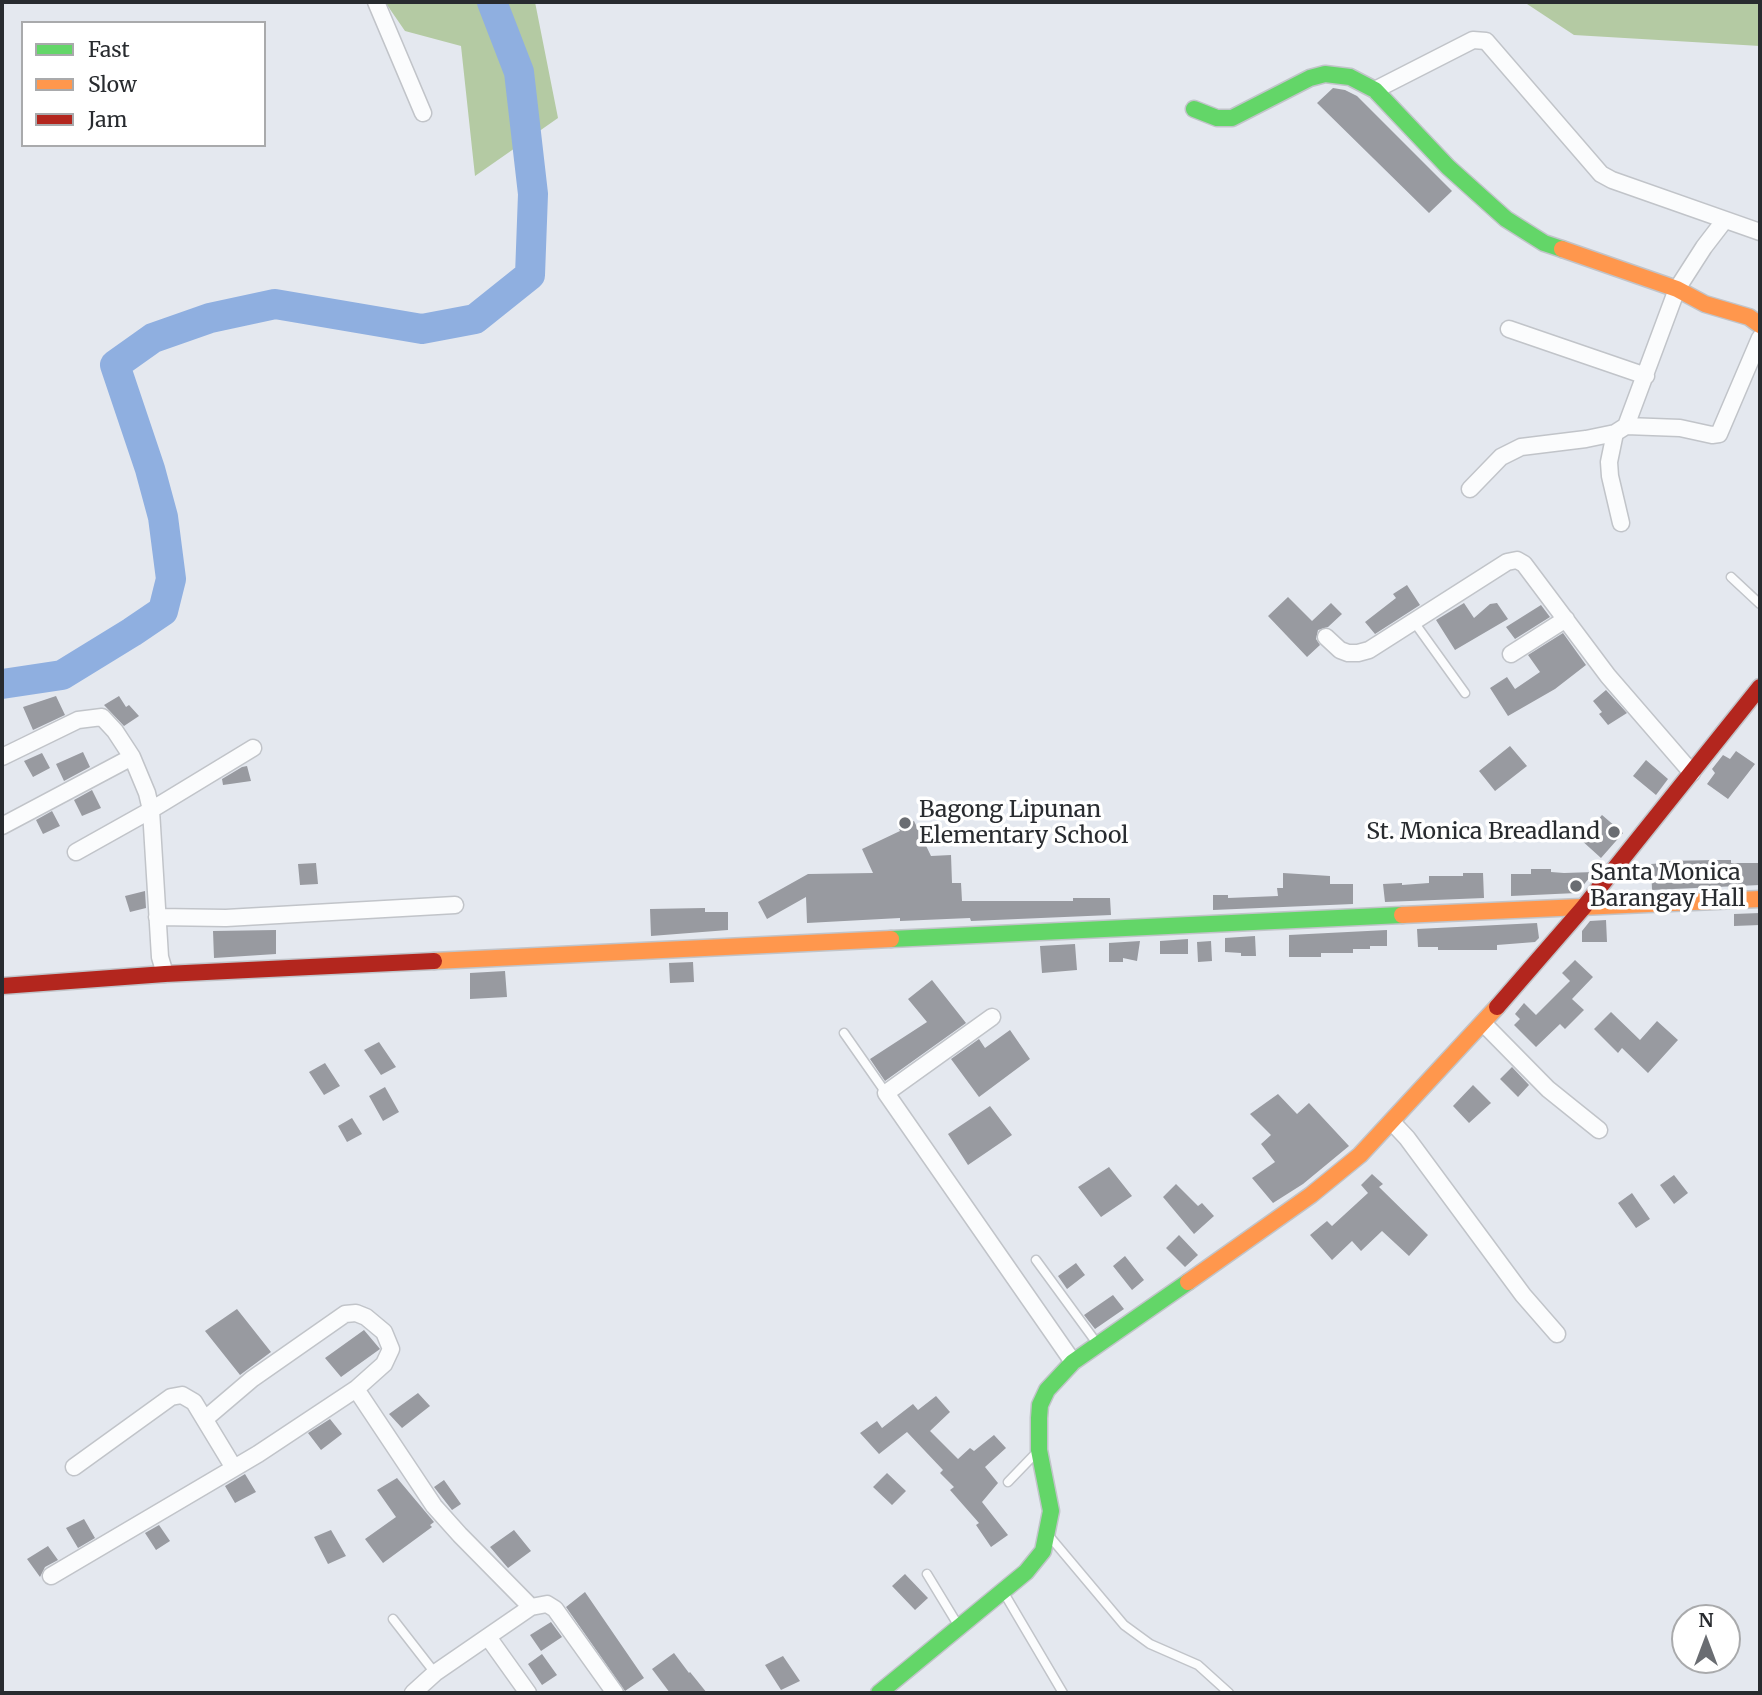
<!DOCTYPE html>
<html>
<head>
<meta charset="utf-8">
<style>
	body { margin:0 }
	#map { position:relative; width:1762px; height:1695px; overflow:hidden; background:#e4e8ef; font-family:Merriweather,serif }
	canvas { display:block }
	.frame { position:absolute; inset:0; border:4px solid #282b2f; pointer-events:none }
	.legend { position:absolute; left:21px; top:21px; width:245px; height:126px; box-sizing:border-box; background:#fff; border:2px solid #a9aaac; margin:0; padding:9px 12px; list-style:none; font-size:21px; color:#282b2f }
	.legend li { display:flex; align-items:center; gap:14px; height:35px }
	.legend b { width:35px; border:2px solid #a9aaac }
	.north { position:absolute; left:1671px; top:1604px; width:70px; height:70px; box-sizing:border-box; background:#fff; border:2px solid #a9aaac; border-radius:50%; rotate:0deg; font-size:19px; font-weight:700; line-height:28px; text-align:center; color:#282b2f }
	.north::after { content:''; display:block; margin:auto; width:24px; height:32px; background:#6a6d72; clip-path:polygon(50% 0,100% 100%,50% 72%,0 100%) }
</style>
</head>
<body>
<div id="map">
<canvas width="1762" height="1695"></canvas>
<div class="frame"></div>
<ul class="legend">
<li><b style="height:9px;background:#63d668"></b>Fast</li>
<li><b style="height:9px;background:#ff974d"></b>Slow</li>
<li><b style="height:9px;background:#b3261e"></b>Jam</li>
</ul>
<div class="north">N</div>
</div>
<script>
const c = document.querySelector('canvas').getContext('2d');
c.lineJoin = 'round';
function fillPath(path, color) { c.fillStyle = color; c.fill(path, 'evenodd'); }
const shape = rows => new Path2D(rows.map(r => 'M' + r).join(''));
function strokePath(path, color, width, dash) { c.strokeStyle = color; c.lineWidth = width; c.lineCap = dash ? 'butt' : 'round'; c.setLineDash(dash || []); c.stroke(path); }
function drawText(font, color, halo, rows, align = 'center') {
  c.font = font + ' Merriweather,serif'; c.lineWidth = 7; c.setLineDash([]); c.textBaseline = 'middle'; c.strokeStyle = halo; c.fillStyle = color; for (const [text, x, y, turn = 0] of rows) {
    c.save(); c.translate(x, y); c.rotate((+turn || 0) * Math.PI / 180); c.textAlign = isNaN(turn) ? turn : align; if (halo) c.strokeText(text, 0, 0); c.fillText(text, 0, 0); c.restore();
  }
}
fillPath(shape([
	[385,2,535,2,558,118,475,176,461,46,405,31],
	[1524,2,1760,2,1760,46,1574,35]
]), '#b4caa3');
strokePath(shape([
	[2,684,62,675,132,632,163,611,171,579,163,517,150,469,115,365,153,338,210,318,275,304,422,329,475,319,530,275,533,194,519,72,492,2]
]), '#8fafe0', 30);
fillPath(shape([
	[1333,88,1345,90,1357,96,1452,191,1429,213,1317,103],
	[1407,585,1420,605,1375,634,1365,622,1396,598,1393,594],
	[1288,597,1312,621,1331,603,1342,614,1328,627,1318,630,1316,639,1320,645,1307,657,1268,616],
	[1464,603,1474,618,1490,604,1497,603,1508,619,1455,650,1436,620],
	[1541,605,1550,617,1515,639,1506,627],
	[1563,633,1586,665,1555,689,1508,716,1490,688,1507,677,1515,689,1540,672,1528,655],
	[1606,690,1627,713,1608,725,1599,714,1602,712,1593,701],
	[56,696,65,715,33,730,23,707],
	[119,696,126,707,129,705,139,716,124,726,104,705],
	[1510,746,1527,766,1495,791,1479,771],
	[1736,751,1755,764,1728,799,1707,784,1715,773,1712,769,1723,755,1730,759],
	[83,752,90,767,64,781,56,764],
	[42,753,50,768,33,777,24,761],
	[1646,760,1668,779,1656,795,1633,776],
	[247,766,251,781,223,785,222,779,242,767],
	[92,790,101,808,82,816,74,800],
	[52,811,60,826,43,834,36,820],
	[1602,815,1623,833,1601,858,1580,839],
	[914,821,931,856,951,855,952,883,961,883,962,901,1073,901,1073,898,1110,898,1111,915,971,921,970,918,900,921,900,918,807,923,806,897,767,919,758,902,808,874,873,873,862,849,900,831,899,829],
	[1715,860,1731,860,1731,863,1760,863,1760,885,1652,890,1651,864,1665,863,1665,861],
	[316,863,318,884,300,885,298,864],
	[1531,869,1551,869,1551,872,1564,873,1594,872,1577,893,1511,896,1511,874,1531,874],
	[1283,873,1330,876,1330,884,1353,884,1353,904,1213,910,1213,895,1228,895,1228,898,1278,896,1277,888,1283,888],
	[1463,873,1483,873,1484,898,1385,902,1383,884,1402,883,1402,885,1429,883,1429,876,1463,876],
	[145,891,146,908,130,912,125,896],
	[705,908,705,912,728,912,728,930,651,936,650,909],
	[1760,913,1760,925,1734,926,1734,914],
	[1606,920,1607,942,1582,942,1582,931,1590,921],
	[1537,923,1539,938,1535,942,1497,945,1497,950,1438,950,1438,947,1418,947,1417,929],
	[276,930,276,954,214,958,213,931],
	[1387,930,1387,946,1370,946,1370,949,1353,949,1353,953,1321,953,1321,957,1289,957,1289,935],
	[1255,936,1256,956,1241,956,1241,953,1225,952,1225,938],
	[1188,939,1188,954,1160,954,1160,941],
	[1140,941,1137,961,1123,958,1123,962,1109,962,1109,943],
	[1211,941,1212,961,1198,962,1197,942],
	[1075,944,1077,970,1042,973,1040,946],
	[1575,960,1593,977,1572,999,1584,1010,1565,1029,1560,1024,1536,1047,1514,1025,1520,1019,1515,1014,1524,1003,1536,1015,1570,981,1562,973],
	[693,962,694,982,670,983,669,963],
	[505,971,507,997,470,999,470,973],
	[932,980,966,1023,885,1081,870,1059,927,1022,908,999],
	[1611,1012,1640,1040,1657,1021,1678,1040,1648,1073,1622,1048,1618,1053,1594,1029],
	[1010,1030,1030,1059,979,1097,951,1059,979,1039,985,1048],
	[379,1042,396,1067,381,1075,364,1050],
	[325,1063,340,1086,324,1095,309,1072],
	[1512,1067,1529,1085,1518,1097,1500,1079],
	[1473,1085,1491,1103,1469,1123,1453,1106],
	[385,1087,399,1112,383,1121,369,1096],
	[1278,1094,1297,1114,1309,1103,1349,1146,1303,1184,1273,1203,1252,1178,1275,1162,1261,1144,1271,1135,1250,1114],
	[990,1106,1012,1135,968,1165,948,1134],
	[352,1118,362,1134,347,1142,338,1126],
	[1109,1167,1132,1196,1101,1217,1078,1187],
	[1372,1174,1383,1184,1379,1187,1428,1235,1409,1256,1382,1231,1361,1251,1352,1241,1332,1260,1310,1235,1327,1221,1332,1226,1368,1193,1361,1185],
	[1674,1175,1688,1193,1674,1204,1660,1185],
	[1176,1184,1198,1206,1202,1203,1214,1216,1194,1234,1163,1197],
	[1632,1193,1650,1219,1636,1228,1618,1203],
	[1179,1235,1198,1255,1185,1267,1166,1248],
	[1125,1256,1144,1280,1132,1290,1113,1266],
	[1076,1263,1085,1275,1067,1289,1058,1276],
	[1113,1295,1124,1309,1095,1329,1084,1315],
	[237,1309,271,1352,240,1375,205,1331],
	[364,1330,380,1349,341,1377,325,1358],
	[418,1393,430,1406,402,1428,389,1414],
	[936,1396,950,1412,930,1431,958,1459,970,1448,974,1451,994,1435,1006,1448,985,1467,998,1483,982,1502,1008,1535,991,1547,976,1525,979,1523,950,1490,954,1487,940,1473,943,1470,907,1432,879,1454,860,1433,877,1421,882,1428,913,1404,918,1410],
	[330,1419,342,1434,321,1450,308,1433],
	[887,1473,906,1491,892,1505,873,1487],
	[245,1474,256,1492,235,1503,225,1486],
	[397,1478,434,1522,430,1525,432,1527,383,1563,365,1539,396,1517,377,1490],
	[444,1480,461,1504,452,1510,434,1487],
	[84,1519,95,1538,78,1548,66,1528],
	[159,1525,170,1541,156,1550,145,1533],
	[331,1530,346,1556,328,1564,314,1537],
	[514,1530,531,1551,508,1568,490,1547],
	[48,1546,58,1560,45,1567,40,1577,27,1559],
	[905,1574,928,1598,915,1610,892,1586],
	[585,1592,644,1678,625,1691,566,1607],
	[551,1622,562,1637,541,1651,530,1635],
	[674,1653,689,1673,690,1672,707,1693,670,1693,652,1669],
	[542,1654,557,1675,542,1685,528,1664],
	[783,1656,800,1681,781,1690,765,1665]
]), '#989aa0');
const lane = shape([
	[1731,577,1760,604],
	[1414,622,1465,693],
	[844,1033,886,1093],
	[1036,1260,1096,1342],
	[1008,1482,1035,1454],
	[1050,1537,1124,1625,1150,1644,1198,1665,1229,1693],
	[927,1574,958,1625],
	[1004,1593,1063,1693],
	[393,1619,435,1673]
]);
const street = shape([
	[376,2,423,113],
	[1375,90,1473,40,1486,41,1601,174,1612,180,1760,232],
	[1509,329,1646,376],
	[1626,426,1680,428,1712,435,1719,434,1760,338],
	[1615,433,1609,462,1610,476,1621,523],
	[1470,489,1501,457,1521,447,1586,439,1615,433,1626,426,1677,289,1704,247,1724,221],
	[1326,637,1340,650,1348,653,1358,653,1369,650,1507,562,1517,560,1524,564,1608,676,1692,773],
	[1511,654,1566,619],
	[2,757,78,720,102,717,115,731,132,757,147,793,151,810,160,957,165,974],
	[2,826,132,757],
	[76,852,151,810,253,748],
	[157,917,226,918,455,905],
	[992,1017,886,1093,1073,1362],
	[1483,1023,1548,1089,1599,1130],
	[1392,1122,1407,1138,1523,1295,1557,1334],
	[356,1389,434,1506,460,1535,531,1607],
	[74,1467,171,1397,182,1395,194,1402,234,1468],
	[51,1576,258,1454,356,1389,384,1364,391,1349,384,1332,366,1317,356,1313,345,1314,252,1379,205,1419],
	[488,1637,528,1693],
	[413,1693,435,1673,531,1607,547,1604,555,1609,615,1693]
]);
const fast = shape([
	[1194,109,1217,118,1232,118,1310,78,1325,74,1350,77,1375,90,1448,167,1506,219,1544,243,1562,249],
	[891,939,1402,915],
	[879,1693,1026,1572,1043,1551,1051,1511,1039,1450,1039,1418,1040,1405,1047,1390,1073,1362,1188,1282]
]);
const slow = shape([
	[1562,249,1677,289,1705,304,1749,317,1760,325],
	[1402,915,1760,899],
	[434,961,891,939],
	[1188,1282,1311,1195,1360,1155,1497,1007]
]);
const jam = shape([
	[2,986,165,974,434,961],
	[1497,1007,1583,908,1760,687]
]);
strokePath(lane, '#c1c4c9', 11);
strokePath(street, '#c1c4c9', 19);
strokePath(fast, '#c1c4c9', 19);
strokePath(slow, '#c1c4c9', 19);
strokePath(jam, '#c1c4c9', 19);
strokePath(lane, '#fbfcfd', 8);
strokePath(street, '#fbfcfd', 16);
strokePath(fast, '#63d668', 16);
strokePath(slow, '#ff974d', 16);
strokePath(jam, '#b3261e', 16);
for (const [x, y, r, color] of [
	[905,823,7,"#6a6d72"],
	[1614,832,7,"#6a6d72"],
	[1576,886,7,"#6a6d72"]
]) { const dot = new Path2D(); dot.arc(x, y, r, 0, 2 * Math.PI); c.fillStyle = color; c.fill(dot); strokePath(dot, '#fff', 2.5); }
drawText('23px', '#282b2f', '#fff', [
	["Bagong Lipunan",919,810],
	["Elementary School",919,836],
	["St. Monica Breadland",1600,832,"right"],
	["Santa Monica",1590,873],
	["Barangay Hall",1590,899]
], 'left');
</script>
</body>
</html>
